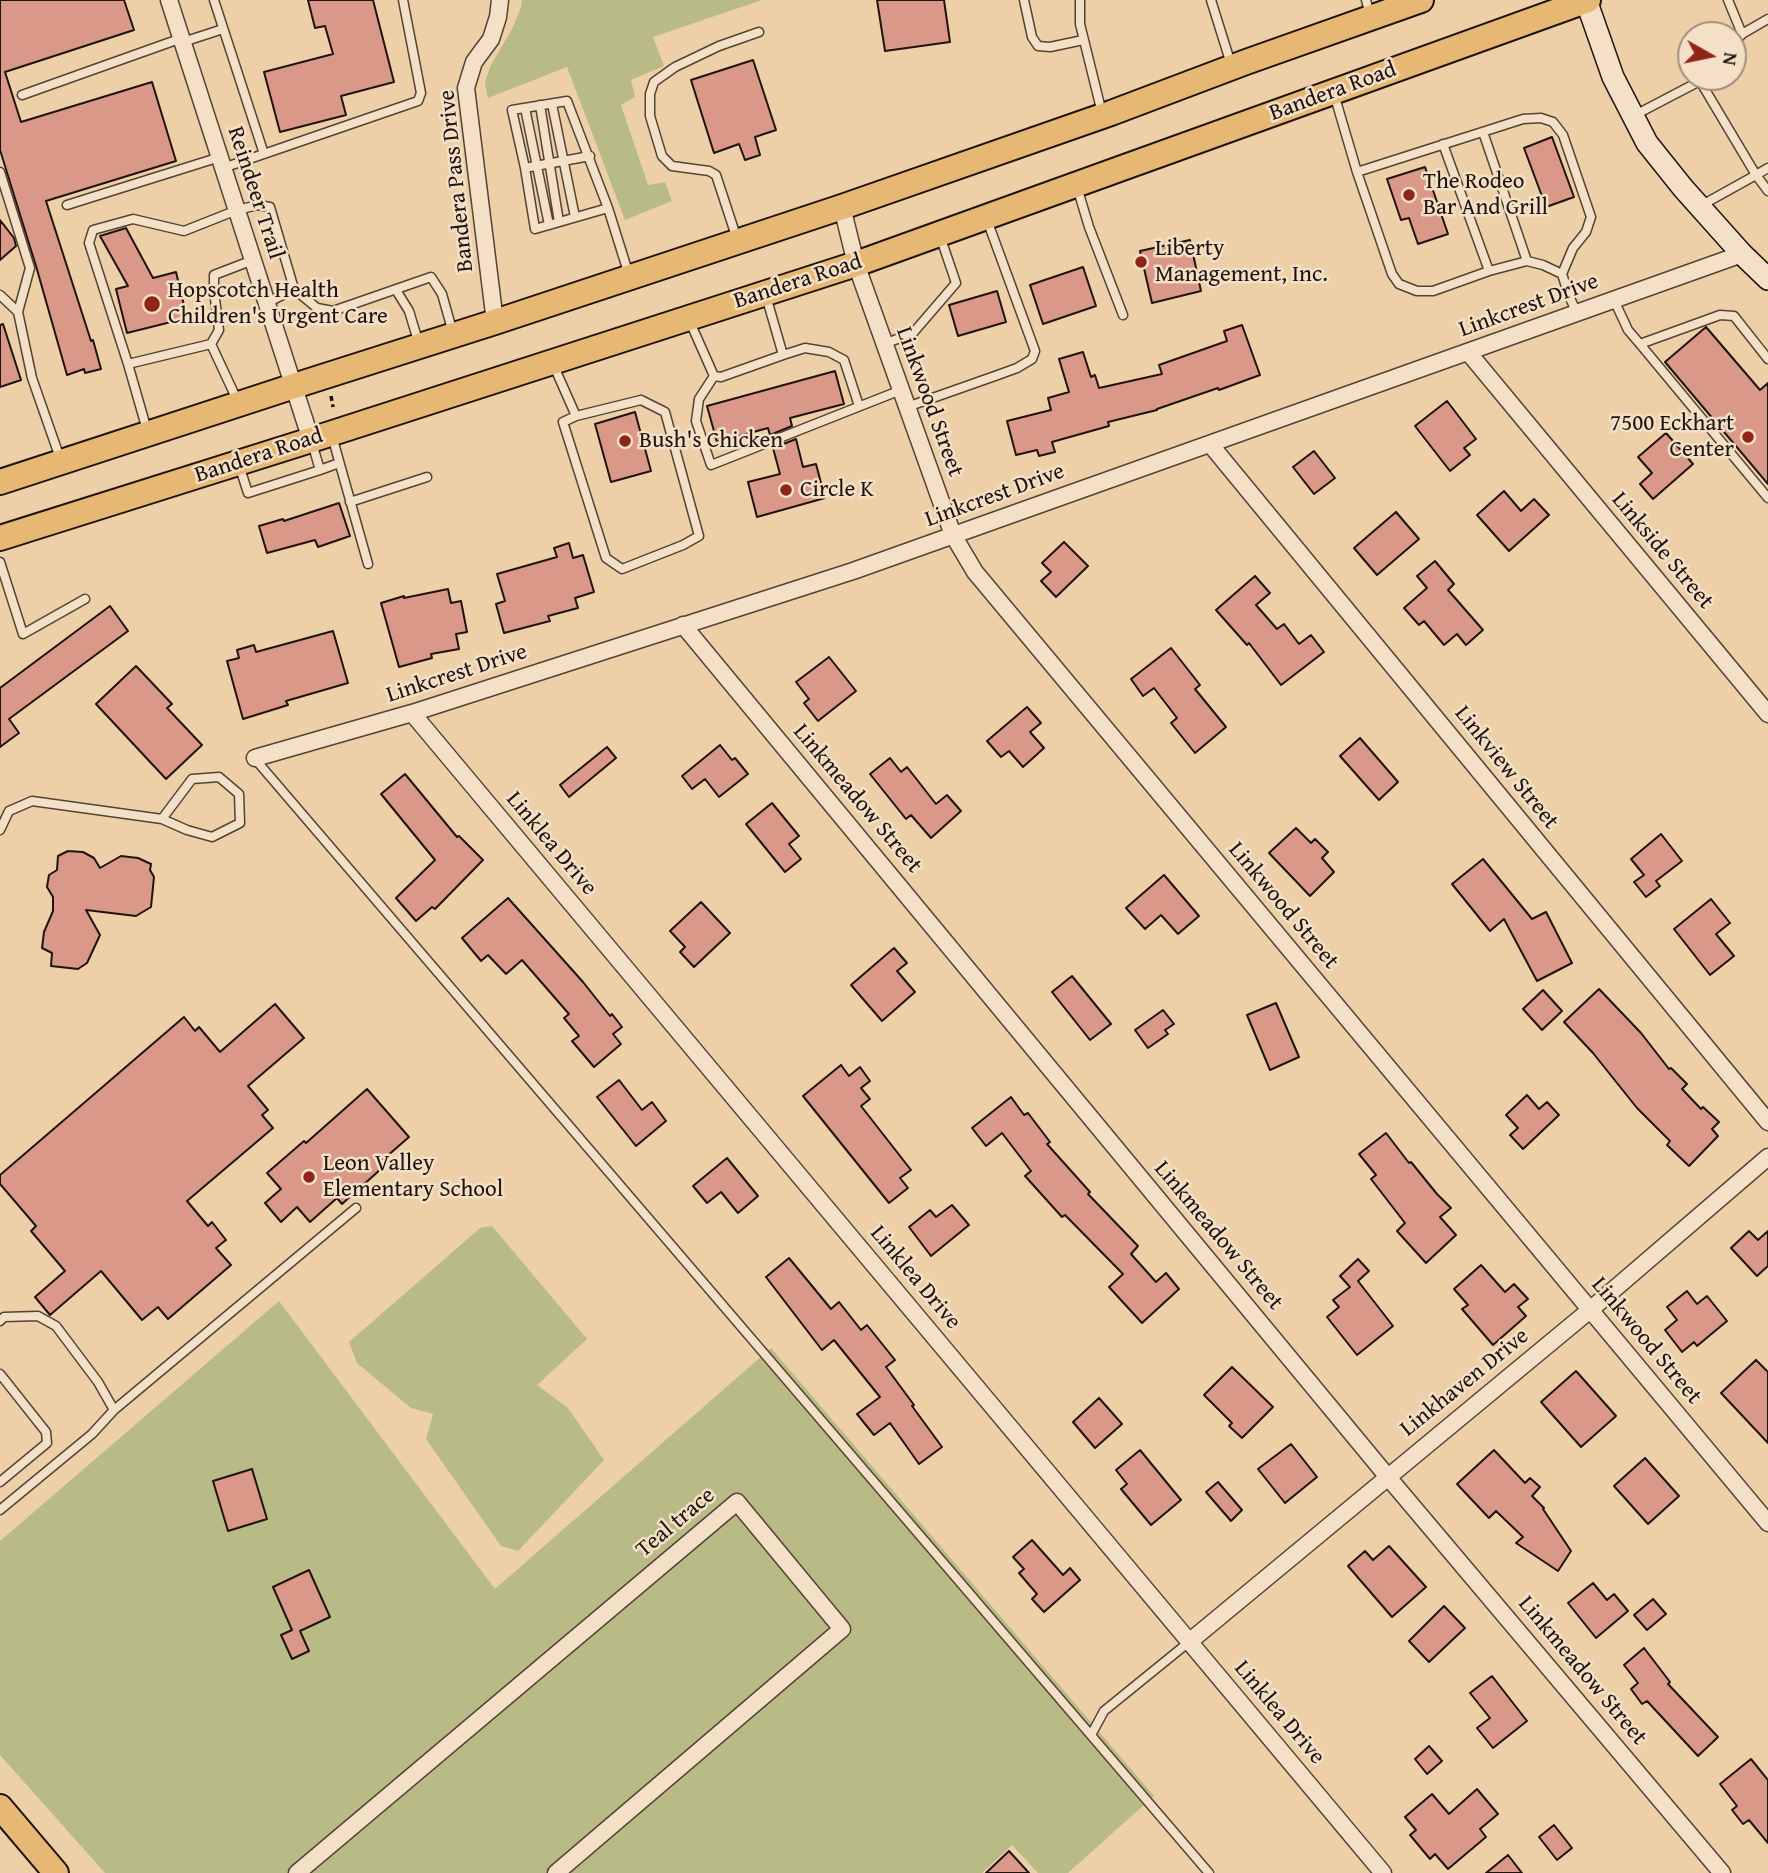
<!DOCTYPE html>
<html>
<head>
<meta charset="utf-8">
<style>
	body { margin:0 }
	#map { position:relative; width:1768px; height:1873px; overflow:hidden; background:#eed0a8; font-family:"Gentium Book Plus",serif }
	canvas { display:block }
	.north { position:absolute; left:1677px; top:21px; width:70px; height:70px; box-sizing:border-box; background:#f4e0c6; border:2px solid #9f8e7d; border-radius:50%; rotate:99deg; font-size:19px; font-weight:700; line-height:28px; text-align:center; color:#1f130f }
	.north::after { content:''; display:block; margin:auto; width:24px; height:32px; background:#8f2418; clip-path:polygon(50% 0,100% 100%,50% 72%,0 100%) }
</style>
</head>
<body>
<div id="map">
<canvas width="1768" height="1873"></canvas>
<div class="north">N</div>
</div>
<script>
const c = document.querySelector('canvas').getContext('2d');
c.lineJoin = 'round';
function fillPath(path, color) { c.fillStyle = color; c.fill(path, 'evenodd'); }
const shape = rows => new Path2D(rows.map(r => 'M' + r).join(''));
function strokePath(path, color, width, dash) { c.strokeStyle = color; c.lineWidth = width; c.lineCap = dash ? 'butt' : 'round'; c.setLineDash(dash || []); c.stroke(path); }
function drawText(font, color, halo, rows, align = 'center') {
  c.font = font + ' "Gentium Book Plus",serif'; c.lineWidth = 5; c.setLineDash([]); c.textBaseline = 'middle'; c.strokeStyle = halo; c.fillStyle = color; for (const [text, x, y, turn = 0] of rows) {
    c.save(); c.translate(x, y); c.rotate((+turn || 0) * Math.PI / 180); c.textAlign = isNaN(turn) ? turn : align; if (halo) c.strokeText(text, 0, 0); c.fillText(text, 0, 0); c.restore();
  }
}
fillPath(shape([
	[522,0,762,0,653,37,664,66,631,80,635,97,621,105,648,185,665,182,672,201,625,220,567,67,488,98,485,83,490,67,512,29,521,7],
	[492,1226,587,1339,537,1385,568,1408,604,1460,518,1551,501,1546,426,1439,433,1414,411,1408,357,1363,349,1342,480,1228],
	[279,1301,495,1589,771,1348,1154,1796,1068,1873,1038,1873,1012,1845,982,1873,105,1873,0,1755,0,1541]
]), '#b9bb87');
const building = shape([
	[0,0,124,0,134,30,5,72,21,122,152,82,176,161,46,201,91,341,93,340,101,369,85,373,84,369,67,375,36,266,0,150,0,0],
	[308,0,373,0,394,82,341,96,346,115,280,132,264,72,333,54,325,26,315,28,308,0],
	[877,0,944,0,950,42,885,51,877,0],
	[753,60,776,130,755,137,760,155,745,160,739,144,714,153,691,80,753,60],
	[1552,137,1574,197,1546,207,1524,148,1552,137],
	[1425,167,1448,234,1418,244,1409,218,1401,220,1387,179,1425,167],
	[0,220,14,238,16,246,0,260,0,220],
	[126,228,153,278,176,272,187,318,127,333,116,289,128,286,100,236,126,228],
	[1190,240,1201,291,1152,303,1140,251,1190,240],
	[1083,267,1096,306,1043,324,1030,285,1083,267],
	[997,291,1006,322,958,336,949,305,997,291],
	[3,324,21,380,0,387,0,325,3,324],
	[1242,325,1260,375,1219,390,1218,388,1157,409,1157,410,1108,422,1109,426,1052,442,1055,452,1039,456,1037,450,1016,455,1007,421,1051,410,1048,398,1069,392,1059,359,1083,352,1091,377,1095,375,1099,388,1162,374,1159,365,1227,341,1224,331,1242,325],
	[1706,327,1760,390,1768,383,1768,484,1665,362,1706,327],
	[835,371,844,404,790,418,792,426,770,435,768,428,717,442,707,406,835,371],
	[1447,401,1476,439,1464,448,1470,455,1450,471,1415,426,1447,401],
	[635,412,651,471,611,482,595,424,635,412],
	[1666,433,1693,464,1653,499,1640,484,1652,473,1638,457,1666,433],
	[796,439,803,467,816,464,825,498,757,517,748,482,780,474,773,448,796,439],
	[1314,451,1335,478,1314,494,1293,467,1314,451],
	[1504,491,1521,511,1534,499,1549,515,1509,551,1477,515,1504,491],
	[339,503,350,536,318,547,315,540,267,553,259,526,283,519,284,521,339,503],
	[1396,512,1419,539,1377,575,1354,548,1396,512],
	[1064,542,1088,566,1056,597,1041,581,1051,572,1042,563,1064,542],
	[569,543,573,558,583,555,594,592,575,598,578,608,548,616,550,621,504,633,496,604,505,601,497,574,557,557,554,548,569,543],
	[1435,561,1454,584,1448,590,1483,630,1466,645,1457,634,1444,645,1424,621,1419,625,1404,608,1427,588,1417,576,1435,561],
	[1255,576,1270,593,1256,605,1277,629,1284,624,1299,644,1311,635,1324,652,1281,685,1249,643,1247,645,1216,610,1255,576],
	[448,589,451,603,461,601,467,632,456,634,459,649,431,654,432,658,399,667,381,603,404,596,404,598,448,589],
	[110,606,128,631,9,719,19,733,0,747,0,688,110,606],
	[333,631,348,683,286,701,288,705,243,719,227,661,239,658,237,650,254,645,256,652,333,631],
	[1171,648,1200,685,1195,689,1226,727,1195,753,1171,723,1177,718,1154,688,1143,696,1131,679,1171,648],
	[829,657,856,691,818,721,804,703,809,699,796,682,829,657],
	[136,666,172,704,167,708,202,745,166,779,96,704,136,666],
	[1027,707,1041,723,1030,732,1044,748,1023,767,1009,751,1001,757,987,741,1027,707],
	[1360,738,1398,782,1379,800,1340,756,1360,738],
	[720,745,732,760,735,758,748,774,719,797,705,779,692,789,682,776,720,745],
	[607,747,616,758,569,797,560,785,607,747],
	[890,758,901,772,907,767,936,804,947,795,961,811,931,838,911,815,906,819,870,774,890,758],
	[405,774,457,837,459,836,483,860,435,909,432,907,416,921,396,898,435,860,381,794,405,774],
	[772,803,799,836,789,844,801,859,785,872,746,824,772,803],
	[1296,828,1311,843,1315,839,1328,852,1322,858,1334,872,1310,896,1269,853,1296,828],
	[1661,834,1682,861,1656,881,1660,886,1646,897,1634,882,1644,875,1631,859,1661,834],
	[68,851,83,852,94,858,100,868,121,856,138,858,151,864,150,870,154,877,151,907,136,916,86,910,100,935,87,963,78,969,51,966,52,953,42,948,44,932,53,911,53,897,47,887,49,875,57,870,58,856,68,851],
	[1483,859,1532,919,1546,912,1572,963,1537,981,1504,919,1490,931,1452,884,1483,859],
	[1164,875,1199,916,1178,934,1161,915,1145,929,1126,908,1164,875],
	[508,898,583,982,610,1016,612,1014,622,1027,613,1034,621,1044,594,1067,572,1041,579,1036,564,1018,569,1014,522,960,506,974,488,955,481,961,462,938,508,898],
	[1711,899,1730,923,1716,934,1734,956,1710,975,1674,929,1711,899],
	[701,902,730,933,694,967,680,952,685,947,670,931,701,902],
	[894,948,907,963,897,971,915,992,882,1021,851,985,894,948],
	[1072,976,1111,1024,1090,1040,1052,992,1072,976],
	[1599,989,1641,1033,1669,1069,1671,1068,1687,1084,1682,1089,1701,1109,1703,1107,1719,1122,1712,1129,1718,1136,1689,1166,1667,1145,1670,1141,1637,1108,1593,1053,1564,1022,1599,989],
	[1543,990,1562,1011,1542,1030,1523,1009,1543,990],
	[1276,1003,1299,1057,1270,1070,1247,1015,1276,1003],
	[275,1004,304,1038,248,1086,268,1110,262,1115,273,1128,187,1201,208,1226,212,1222,226,1240,216,1248,231,1265,168,1319,158,1307,142,1320,101,1271,50,1315,35,1297,65,1271,31,1231,36,1226,0,1184,0,1175,184,1017,195,1031,199,1027,220,1052,275,1004],
	[1163,1010,1174,1024,1165,1030,1168,1034,1148,1048,1135,1030,1163,1010],
	[841,1065,849,1076,860,1067,870,1081,861,1088,870,1099,861,1106,911,1170,900,1178,908,1188,889,1203,803,1096,841,1065],
	[619,1080,642,1110,652,1102,666,1121,636,1146,597,1097,619,1080],
	[367,1089,409,1137,378,1164,382,1168,342,1204,337,1198,310,1222,297,1207,281,1222,265,1203,281,1189,267,1173,304,1141,306,1143,367,1089],
	[1527,1095,1539,1109,1547,1102,1559,1115,1523,1149,1510,1135,1518,1128,1506,1115,1527,1095],
	[1011,1097,1024,1115,1028,1113,1050,1142,1047,1144,1090,1192,1088,1194,1138,1246,1131,1254,1156,1282,1166,1273,1179,1289,1142,1323,1109,1287,1123,1274,1065,1215,1062,1217,1025,1176,1031,1171,1002,1133,986,1146,972,1128,1011,1097],
	[1386,1133,1409,1163,1411,1162,1437,1194,1451,1208,1440,1217,1456,1235,1426,1263,1397,1231,1405,1223,1371,1179,1376,1175,1359,1154,1386,1133],
	[727,1158,758,1196,738,1213,721,1192,707,1203,693,1186,727,1158],
	[952,1205,969,1225,931,1256,909,1227,930,1210,936,1217,952,1205],
	[1749,1231,1758,1240,1768,1231,1768,1266,1757,1276,1731,1248,1749,1231],
	[789,1258,831,1309,839,1302,861,1330,867,1325,895,1360,886,1367,914,1405,912,1406,942,1447,919,1464,890,1423,874,1435,857,1414,880,1397,834,1340,822,1350,766,1277,789,1258],
	[1358,1259,1369,1271,1358,1281,1393,1326,1357,1355,1327,1317,1339,1307,1333,1300,1350,1287,1340,1276,1358,1259],
	[1481,1265,1505,1292,1514,1284,1528,1299,1518,1307,1526,1316,1493,1345,1462,1309,1468,1305,1454,1289,1481,1265],
	[1687,1291,1697,1304,1707,1296,1727,1321,1697,1346,1694,1342,1682,1352,1665,1330,1677,1320,1667,1307,1687,1291],
	[1756,1360,1768,1372,1768,1443,1721,1393,1756,1360],
	[1232,1367,1273,1407,1242,1438,1229,1426,1232,1423,1204,1395,1232,1367],
	[1576,1371,1616,1416,1581,1447,1541,1402,1576,1371],
	[1099,1398,1122,1424,1095,1448,1073,1422,1099,1398],
	[1291,1444,1317,1477,1285,1503,1258,1469,1291,1444],
	[1140,1450,1181,1500,1151,1525,1121,1489,1127,1484,1116,1470,1140,1450],
	[1494,1450,1525,1483,1530,1478,1540,1487,1532,1496,1544,1508,1543,1509,1571,1551,1558,1571,1516,1543,1523,1537,1496,1511,1489,1518,1457,1484,1494,1450],
	[1645,1458,1679,1496,1648,1524,1614,1486,1645,1458],
	[252,1469,267,1519,228,1531,213,1481,252,1469],
	[1218,1482,1242,1510,1231,1521,1206,1492,1218,1482],
	[1032,1540,1063,1575,1070,1568,1080,1580,1044,1612,1032,1599,1037,1594,1019,1573,1024,1569,1013,1557,1032,1540],
	[1389,1546,1426,1587,1392,1617,1348,1566,1365,1551,1373,1560,1389,1546],
	[309,1570,330,1617,300,1631,309,1651,292,1659,281,1635,292,1630,273,1587,309,1570],
	[1593,1583,1607,1600,1614,1594,1628,1611,1596,1638,1568,1603,1593,1583],
	[1653,1599,1666,1614,1647,1630,1634,1615,1653,1599],
	[1444,1606,1465,1628,1429,1662,1409,1641,1444,1606],
	[1644,1648,1670,1682,1668,1684,1718,1737,1698,1756,1647,1701,1642,1704,1631,1689,1638,1683,1624,1665,1644,1648],
	[1492,1676,1527,1721,1493,1748,1477,1728,1490,1718,1470,1693,1492,1676],
	[1429,1746,1442,1761,1427,1774,1415,1759,1429,1746],
	[1751,1759,1768,1780,1768,1843,1749,1820,1743,1824,1732,1810,1737,1806,1720,1784,1751,1759],
	[1477,1789,1498,1814,1480,1829,1486,1837,1448,1869,1435,1854,1430,1859,1410,1835,1416,1830,1405,1817,1432,1794,1449,1814,1477,1789],
	[1554,1825,1572,1848,1557,1860,1539,1837,1554,1825],
	[1009,1851,1029,1873,986,1873,1009,1851],
	[1508,1855,1522,1873,1486,1873,1508,1855]
]);
fillPath(building, '#da9988');
strokePath(building, '#1f130f', 2);
const service = shape([
	[214,0,264,154],
	[1024,0,1032,37,1038,46,1050,47,1083,40],
	[1080,0,1080,24,1102,113],
	[1211,0,1231,64],
	[1366,0,1370,15],
	[1728,0,1742,34,1768,19],
	[183,42,223,29],
	[1733,44,1742,34],
	[1334,94,1357,172,1392,274,1399,284,1417,291,1433,291,1489,271,1527,261,1543,265,1562,274],
	[22,95,182,38],
	[552,104,575,217],
	[540,105,559,222],
	[525,108,549,225],
	[1635,115,1700,81,1756,175,1702,205],
	[1483,132,1527,261],
	[1443,144,1489,271],
	[530,167,590,156],
	[223,168,418,101,421,93,403,0],
	[1768,168,1756,175,1768,191],
	[0,172,30,268,18,312,32,378,60,458],
	[1357,172,1523,119,1541,118,1553,122,1563,135,1591,217,1586,232,1573,248,1562,274,1569,296,1577,313],
	[1077,187,1089,227,1123,315],
	[67,205,220,157],
	[608,208,535,229,525,168,512,110,567,101,608,208,629,275],
	[737,239,716,175,709,171,672,166,662,156,650,116,650,94,654,82,675,67,719,46,759,32],
	[294,289,317,308,333,311,431,277,442,294,453,333],
	[396,290,409,311,419,344],
	[0,295,18,312],
	[1614,300,1628,330,1640,344,1720,315,1734,316,1768,359],
	[690,322,714,376,721,377,783,355,766,296],
	[211,344,238,402],
	[884,344,913,333,956,283,940,236],
	[1640,344,1768,498],
	[783,355,805,348,829,352,844,360,859,406],
	[128,364,89,243,93,230,133,219,184,231,237,210,258,205,270,207,294,289,267,303],
	[553,364,576,416],
	[714,376,699,399,696,421,711,465,901,390],
	[641,400,665,412,699,536,683,545,622,569,606,558,563,422,576,416,641,400],
	[907,407,995,376,1017,368,1032,359,1035,351,987,220],
	[147,430,128,364,211,344,219,330,214,291,214,275,253,260],
	[332,436,368,564],
	[239,465,248,493,320,470,312,443],
	[320,470,339,463],
	[350,502,427,477],
	[0,562,23,634,85,599],
	[255,759,1209,1873],
	[0,830,9,811,32,801,162,819,187,830,212,837,240,823,239,794,219,777,192,779,162,819],
	[0,1321,4,1317,38,1316,56,1326,98,1382,114,1410],
	[0,1374,46,1432,47,1443,0,1482],
	[0,1510,92,1434,114,1410,356,1208],
	[1091,1735,1104,1711,1189,1642]
]);
const minor = shape([
	[169,0,311,440],
	[842,207,856,264,953,535,975,572,1768,1523],
	[495,322,466,88,474,62,491,39,498,17,500,0],
	[1468,352,1768,714],
	[1210,444,1768,1122],
	[683,625,1387,1476,1722,1873],
	[412,713,1383,1873],
	[255,758,412,713,853,571,1742,254],
	[1189,1642,1590,1310,1768,1157],
	[297,1873,737,1502,842,1629,556,1873]
]);
const secondary = shape([
	[1586,0,1613,77,1647,143,1683,188,1742,254,1768,279]
]);
const primary = shape([
	[0,482,294,386,495,322,842,207,1111,113,1246,62,1421,0],
	[0,538,311,440,856,264,1588,0],
	[0,1807,56,1873]
]);
strokePath(service, '#534235', 11);
strokePath(minor, '#534235', 19);
strokePath(secondary, '#1f130f', 24);
strokePath(primary, '#1f130f', 28);
strokePath(shape([
	[331,396,333,407]
]), '#1f130f', 3.5, [5, 3.5]);
strokePath(service, '#f4e0c6', 8);
strokePath(minor, '#f4e0c6', 16);
strokePath(secondary, '#f4e0c6', 21);
strokePath(primary, '#e7b874', 24);
for (const [x, y, r, color] of [
	[1409,195,7,"#8f2418"],
	[1141,262,7,"#8f2418"],
	[152,304,9,"#8f2418"],
	[1748,437,7,"#8f2418"],
	[625,441,7,"#8f2418"],
	[786,490,7,"#8f2418"],
	[309,1177,7,"#8f2418"]
]) { const dot = new Path2D(); dot.arc(x, y, r, 0, 2 * Math.PI); c.fillStyle = color; c.fill(dot); strokePath(dot, '#f4e0c6', 2.5); }
drawText('23px', '#1f130f', '#f4e0c6', [
	["Bandera Road",1333,92,-20],
	["Bandera Pass Drive",457,181,-96],
	["Reindeer Trail",255,193,72],
	["Bandera Road",798,282,-18],
	["Linkcrest Drive",1529,306,-20],
	["Linkwood Street",929,402,70],
	["Bandera Road",259,456,-18],
	["Linkcrest Drive",995,496,-20],
	["Linkside Street",1662,551,50],
	["Linkcrest Drive",457,674,-18],
	["Linkview Street",1506,768,51],
	["Linkmeadow Street",857,799,50],
	["Linklea Drive",551,844,50],
	["Linkwood Street",1283,906,50],
	["Linkmeadow Street",1218,1236,50],
	["Linklea Drive",915,1278,50],
	["Linkwood Street",1646,1341,50],
	["Linkhaven Drive",1465,1383,-39],
	["Teal trace",676,1523,-40],
	["Linkmeadow Street",1582,1671,50],
	["Linklea Drive",1279,1713,50]
]);
drawText('23px', '#1f130f', '#f4e0c6', [
	["The Rodeo",1423,182],
	["Bar And Grill",1423,208],
	["Liberty",1155,249],
	["Management, Inc.",1155,275],
	["Hopscotch Health",168,291],
	["Children's Urgent Care",168,317],
	["7500 Eckhart",1734,424,"right"],
	["Center",1734,450,"right"],
	["Bush's Chicken",639,441],
	["Circle K",800,490],
	["Leon Valley",323,1164],
	["Elementary School",323,1190]
], 'left');
</script>
</body>
</html>
